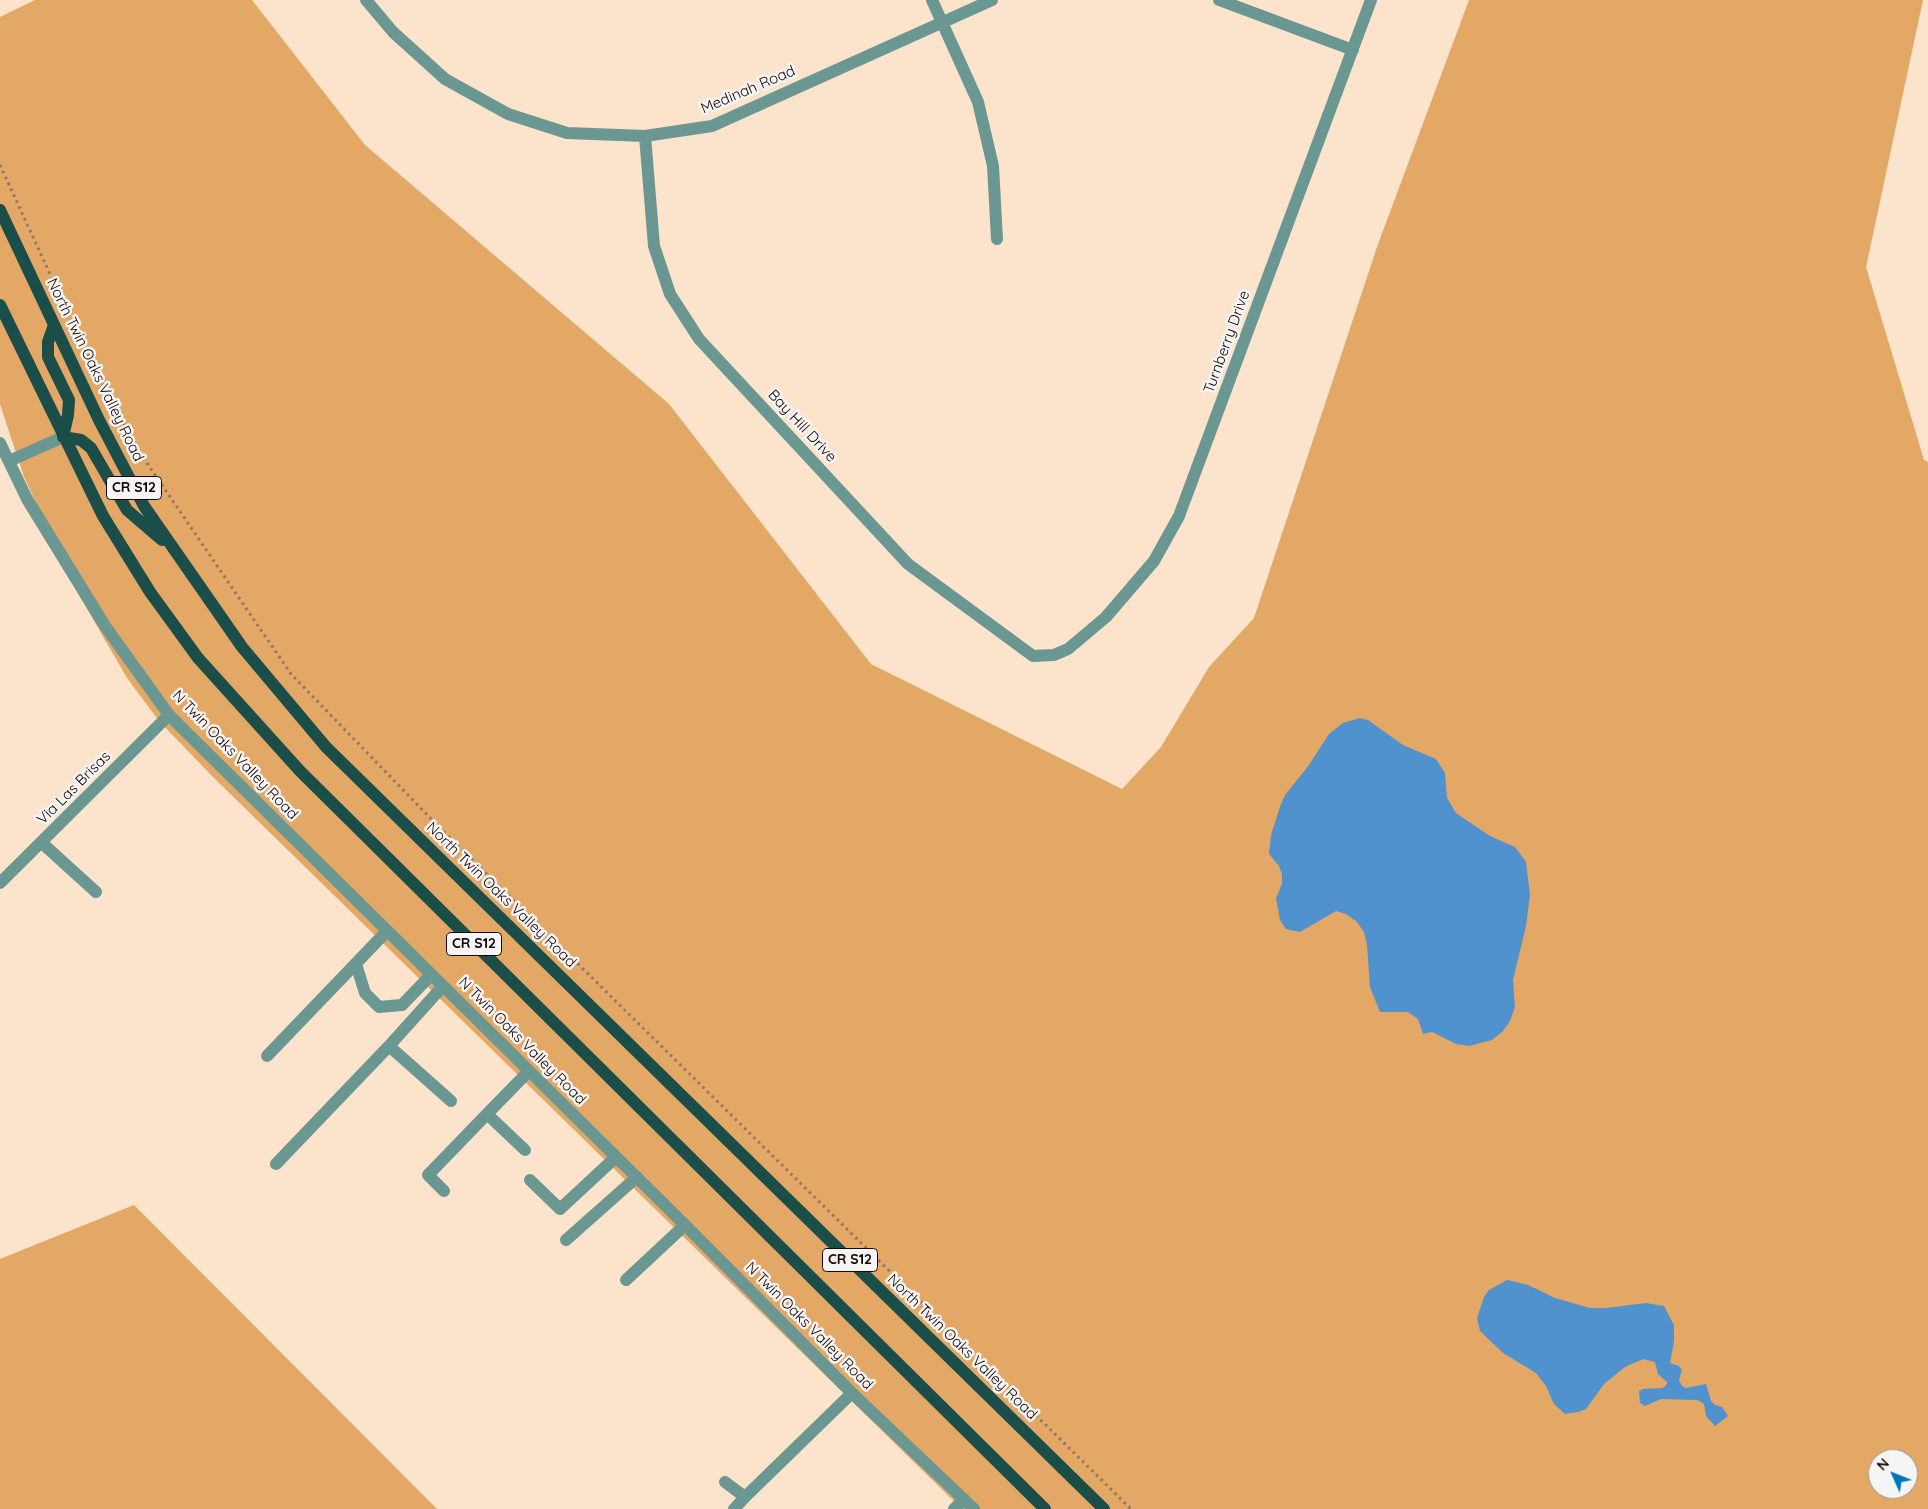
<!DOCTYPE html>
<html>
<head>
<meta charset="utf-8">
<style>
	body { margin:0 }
	#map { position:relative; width:1928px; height:1509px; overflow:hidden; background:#fce3cb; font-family:Quicksand,sans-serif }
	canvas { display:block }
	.north { position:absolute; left:1868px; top:1449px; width:50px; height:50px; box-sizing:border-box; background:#f5f5f5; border:1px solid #9c9693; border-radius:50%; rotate:314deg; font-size:14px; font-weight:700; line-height:20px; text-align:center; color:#170700 }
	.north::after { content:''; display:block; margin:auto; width:18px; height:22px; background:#0074be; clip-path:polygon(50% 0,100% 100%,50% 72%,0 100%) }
</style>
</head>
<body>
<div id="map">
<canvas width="1928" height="1509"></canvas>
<div class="north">N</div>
</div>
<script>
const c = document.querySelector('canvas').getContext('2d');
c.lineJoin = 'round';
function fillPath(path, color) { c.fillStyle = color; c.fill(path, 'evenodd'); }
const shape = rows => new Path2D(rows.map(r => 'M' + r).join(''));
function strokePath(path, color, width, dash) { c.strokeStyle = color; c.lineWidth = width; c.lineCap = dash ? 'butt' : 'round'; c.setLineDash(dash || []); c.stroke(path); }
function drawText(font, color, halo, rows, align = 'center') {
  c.font = font + ' Quicksand,sans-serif'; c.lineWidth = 5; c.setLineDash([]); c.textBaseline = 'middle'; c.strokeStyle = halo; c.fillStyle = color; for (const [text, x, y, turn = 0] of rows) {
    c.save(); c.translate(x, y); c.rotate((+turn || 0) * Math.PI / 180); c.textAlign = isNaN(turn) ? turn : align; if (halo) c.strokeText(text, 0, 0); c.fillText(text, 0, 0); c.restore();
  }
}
fillPath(shape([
	[35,0,252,0,365,145,669,404,871,664,1122,789,1161,747,1209,667,1254,618,1377,247,1469,0,1923,0,1866,267,1924,460,1928,462,1928,1509,962,1509,212,776,159,721,127,678,79,595,24,477,0,404,0,17],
	[1878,1459,1908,1459,1908,1489,1878,1489],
	[134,1205,437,1509,0,1509,0,1259]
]), '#e3a766');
fillPath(shape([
	[1360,718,1368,720,1403,745,1436,759,1445,773,1447,798,1456,813,1490,836,1515,847,1526,862,1530,895,1526,926,1513,980,1515,1007,1510,1021,1503,1031,1492,1040,1469,1046,1456,1044,1432,1032,1423,1034,1418,1019,1408,1012,1380,1012,1370,987,1367,945,1364,932,1356,921,1346,914,1336,911,1300,932,1286,929,1280,920,1276,898,1282,884,1282,874,1279,866,1269,854,1271,835,1281,804,1285,795,1309,765,1329,734,1343,723],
	[1507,1280,1528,1285,1555,1298,1590,1308,1607,1308,1646,1303,1664,1306,1674,1325,1674,1341,1670,1363,1679,1366,1682,1370,1679,1380,1682,1386,1686,1388,1706,1384,1711,1401,1715,1405,1722,1407,1728,1416,1715,1426,1706,1416,1704,1404,1698,1400,1661,1399,1645,1406,1640,1403,1639,1391,1643,1389,1663,1388,1667,1384,1667,1382,1658,1374,1655,1362,1643,1359,1625,1367,1604,1384,1586,1409,1578,1412,1565,1414,1554,1404,1546,1386,1536,1373,1503,1353,1480,1331,1477,1318,1484,1297,1489,1290]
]), '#4f92cd');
strokePath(shape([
	[0,165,60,296],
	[82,343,136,447,291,674,438,826,1131,1509]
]), '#8e7969', 3, [2.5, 4]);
strokePath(shape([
	[366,0,393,32,445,79,508,114,567,133,645,136,712,126,992,0],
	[932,0,978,102,993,166,997,239],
	[1219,0,1353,50],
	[645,136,654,246,670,294,699,339,908,564,1033,656,1054,655,1068,649,1106,617,1154,561,1179,516,1371,0],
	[0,443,27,499,105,626,169,715,685,1225,852,1393,974,1509],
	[9,461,63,437],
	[42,843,96,892],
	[0,883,169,715],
	[356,964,365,993,379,1007,402,1005,431,975],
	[443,986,389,1046,451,1101],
	[267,1056,387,931],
	[525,1150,487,1114,529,1071],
	[276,1164,389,1046],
	[530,1180,560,1209,616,1157],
	[444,1191,428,1175,487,1114],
	[566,1240,637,1177],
	[626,1280,685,1225],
	[725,1482,745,1497,852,1393],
	[734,1509,745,1497],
	[954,1509,964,1499]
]), '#6b9792', 12);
strokePath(shape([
	[0,210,99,420,144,506,242,647,326,747,1104,1509],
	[0,305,103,516,150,592,198,658,300,771,1045,1509],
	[54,325,48,342,48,357,69,400,68,415,63,437,81,440,91,448,127,510,162,540]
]), '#1b4d49', 12);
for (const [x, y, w] of [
	[134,488,55],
	[474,944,55],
	[850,1260,55]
]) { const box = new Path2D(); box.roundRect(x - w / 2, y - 11.5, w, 23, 4); c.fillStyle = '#f5f5f5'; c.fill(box); strokePath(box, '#170700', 1); }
drawText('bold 14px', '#170700', null, [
	["CR S12",134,488],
	["CR S12",474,944],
	["CR S12",850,1260]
]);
drawText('15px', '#170700', '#f5f5f5', [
	["Medinah Road",748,90,-23],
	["Turnberry Drive",1227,342,-70],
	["North Twin Oaks Valley Road",95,370,64],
	["Bay Hill Drive",802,426,47],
	["N Twin Oaks Valley Road",235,755,46],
	["Via Las Brisas",74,788,-45],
	["North Twin Oaks Valley Road",501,895,44],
	["N Twin Oaks Valley Road",522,1041,45],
	["N Twin Oaks Valley Road",809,1326,45],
	["North Twin Oaks Valley Road",962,1347,44]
]);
</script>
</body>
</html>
